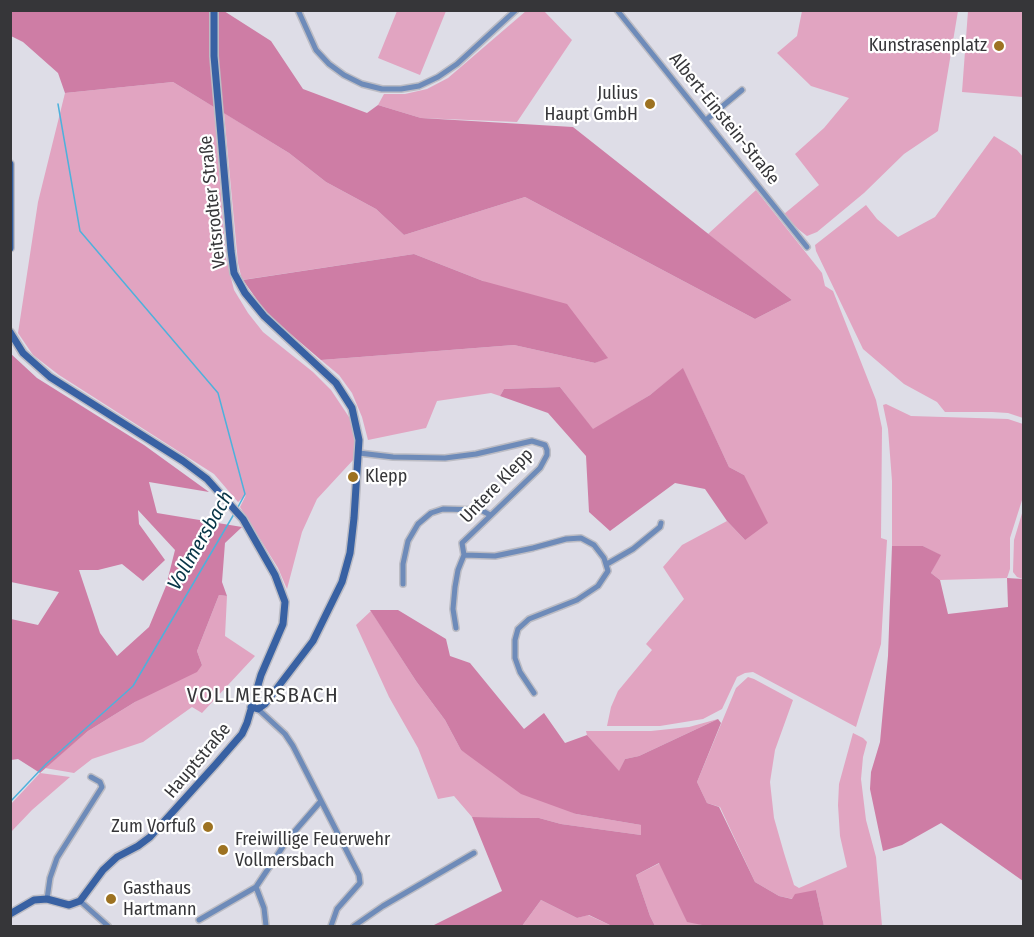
<!DOCTYPE html>
<html>
<head>
<meta charset="utf-8">
<style>
	body { margin:0 }
	#map { position:relative; width:1034px; height:937px; overflow:hidden; background:#dedde7; font-family:"Fira Sans Condensed",sans-serif }
	canvas { display:block }
	.frame { position:absolute; inset:0; border:12px solid #363639; pointer-events:none }
</style>
</head>
<body>
<div id="map">
<canvas width="1034" height="937"></canvas>
<div class="frame"></div>
</div>
<script>
const c = document.querySelector('canvas').getContext('2d');
c.lineJoin = 'round';
function fillPath(path, color) { c.fillStyle = color; c.fill(path, 'evenodd'); }
const shape = rows => new Path2D(rows.map(r => 'M' + r).join(''));
function strokePath(path, color, width, dash) { c.strokeStyle = color; c.lineWidth = width; c.lineCap = dash ? 'butt' : 'round'; c.setLineDash(dash || []); c.stroke(path); }
function drawText(font, color, halo, rows, align = 'center') {
  c.font = font + ' "Fira Sans Condensed",sans-serif'; c.lineWidth = 4.5; c.setLineDash([]); c.textBaseline = 'middle'; c.strokeStyle = halo; c.fillStyle = color; for (const [text, x, y, turn = 0] of rows) {
    c.save(); c.translate(x, y); c.rotate((+turn || 0) * Math.PI / 180); c.textAlign = isNaN(turn) ? turn : align; if (halo) c.strokeText(text, 0, 0); c.fillText(text, 0, 0); c.restore();
  }
}
fillPath(shape([
	[397,11,446,11,420,75,378,58],
	[526,11,544,11,572,40,517,122,421,118,378,105,384,94,405,94,427,89,448,78],
	[802,11,958,11,938,131,904,154,864,193,817,232,807,236,798,229,784,214,819,185,795,154,824,128,849,98,811,86,777,53,797,36],
	[968,11,1023,11,1023,97,962,92],
	[173,82,214,107,226,258,234,290,248,313,263,332,313,372,331,390,351,420,354,438,354,459,317,499,302,532,287,589,278,568,240,507,246,495,238,502,214,474,59,375,33,355,18,333,38,202,65,93],
	[224,113,289,153,326,182,376,209,404,235,525,197,755,319,792,300,708,234,756,190,822,273,825,286,833,291,876,400,882,428,881,538,887,540,881,644,856,727,753,672,745,673,737,677,722,709,703,719,660,726,607,726,611,707,618,691,652,650,646,644,684,599,663,567,682,545,727,521,745,540,744,475,729,467,683,369,650,395,593,430,560,387,504,389,500,396,491,393,437,401,426,428,368,440,362,417,352,393,339,375,321,360,514,345,595,363,607,357,483,281,414,254,242,280,238,263],
	[994,136,1017,150,1024,158,1023,418,1008,413,992,412,945,412,937,402,904,384,863,349,816,251,815,245,866,205,877,219,898,237,935,217],
	[886,404,911,416,1008,419,1023,424,1023,497,1010,538,1010,569,1007,578,940,580,931,573,940,555,923,546,892,546,892,481,888,429,883,405],
	[1023,510,1023,579,1017,577,1013,572,1014,540],
	[219,595,227,596,225,636,255,656,202,713,192,707,143,742,92,759,74,773,45,768,88,731,135,702,202,665,197,651],
	[371,611,416,681,445,720,461,750,576,814,641,825,641,835,561,824,539,818,472,817,454,796,438,799,418,748,389,697,356,625],
	[748,677,754,679,793,700,775,750,770,782,774,818,784,853,794,885,799,888,847,867,840,836,838,805,839,784,853,733,863,738,867,742,863,757,861,779,866,820,876,857,882,926,824,926,816,890,793,899,779,896,755,882,720,807,707,803,697,782,736,688],
	[718,719,639,756,625,759,619,772,587,735,586,731,651,731,689,727],
	[40,773,70,777,32,810,11,832,11,804],
	[660,863,687,921,707,926,655,926,650,916,636,875],
	[541,900,577,918,588,915,612,926,522,926]
]), '#e1a4c1');
fillPath(shape([
	[10,11,224,11,271,41,303,89,367,113,378,105,421,118,573,127,792,300,755,319,525,197,404,235,376,209,326,182,289,153,173,82,65,93,58,73,23,42,11,36],
	[414,254,483,281,567,304,608,358,595,363,514,345,321,360,267,314,243,280],
	[10,353,37,378,144,445,209,492,149,482,157,513,242,527,225,543,222,582,227,596,219,595,197,651,202,665,197,672,135,702,88,731,40,773,18,759,11,760,11,619,38,625,59,592,11,582],
	[138,510,175,550,166,586,149,627,117,656,100,633,79,570,98,570,122,564,143,581,165,560,139,524],
	[683,368,729,467,744,475,768,523,745,540,727,521,705,489,675,483,610,531,589,512,586,456,548,413,500,396,504,389,560,387,593,429,650,395],
	[892,546,923,546,941,555,931,573,940,580,948,614,1008,607,1007,578,1023,579,1023,881,941,823,902,845,883,851,870,789,871,772,880,742,888,656],
	[370,610,398,610,446,639,450,656,470,663,524,729,544,713,565,743,587,735,619,771,625,759,639,756,718,719,721,723,697,782,707,803,719,807,755,882,779,896,792,899,795,894,816,890,824,926,707,926,687,922,659,863,636,875,650,916,655,926,612,926,589,915,577,918,541,900,522,926,432,926,502,891,472,817,539,818,561,824,641,835,641,825,576,814,521,794,461,750,445,720,416,681]
]), '#ce7da5');
strokePath(shape([
	[58,104,80,231,218,393,245,494,238,507],
	[10,802,46,764,133,686,234,514]
]), '#4eb1dc', 1.5);
const street = shape([
	[298,10,316,50,329,64,344,75,362,84,382,89,401,89,419,86,438,77,457,64,516,10],
	[617,10,807,247],
	[706,120,742,90],
	[359,453,393,457,445,458,476,454,532,441,545,445,547,450,547,455,540,468,462,543,464,555,458,570,455,587,453,609,456,628],
	[464,555,495,556,533,548,566,539,581,538,594,545,604,558,608,571,598,586,577,600,529,619,518,629,515,640,515,658,520,672,534,693],
	[607,564,633,549,660,527,661,523],
	[403,584,403,564,408,541,418,524,431,513,443,509,481,510,490,515],
	[258,709,285,734,293,746,359,875,360,883,337,909,331,926],
	[256,887,264,908,266,926],
	[47,899,50,878,57,858,102,787,100,782,91,777],
	[80,901,108,926],
	[199,920,256,887,288,839,321,801],
	[354,926,383,906,474,853]
]);
const secondary = shape([
	[214,10,214,56,231,251,234,273,245,293,264,316,336,383,352,408,359,440,354,518,350,553,342,582,313,641,265,704,258,709,251,707],
	[10,164,10,248],
	[10,332,23,353,50,377,183,461,207,479,243,519,275,575,285,602,283,624,261,675,247,723,242,734,216,764,150,837,138,846,117,857,103,870,80,901,69,905,47,899,34,900,10,914]
]);
strokePath(street, '#bcbcc4', 8);
strokePath(secondary, '#bcbcc4', 10);
strokePath(street, '#6e8bb9', 5);
strokePath(secondary, '#3861a3', 7);
for (const [x, y, r, color] of [
	[999,46,6,"#9d7221"],
	[650,104,6,"#9d7221"],
	[353,477,6,"#9d7221"],
	[208,827,6,"#9d7221"],
	[223,850,6,"#9d7221"],
	[111,899,6,"#9d7221"]
]) { const dot = new Path2D(); dot.arc(x, y, r, 0, 2 * Math.PI); c.fillStyle = color; c.fill(dot); strokePath(dot, '#fff', 2); }
drawText('18px', '#363639', '#fff', [
	["Kunstrasenplatz",987,46],
	["Julius",638,94],
	["Haupt GmbH",638,115],
	["Klepp",365,477,"left"],
	["Zum Vorfuß",196,827],
	["Freiwillige Feuerwehr",235,840,"left"],
	["Vollmersbach",235,861,"left"],
	["Gasthaus",123,889,"left"],
	["Hartmann",123,910,"left"]
], 'right');
drawText('18px', '#363639', '#fff', [
	["Albert-Einstein-Straße",724,119,51],
	["Veitsrodter Straße",213,202,-96],
	["Untere Klepp",497,486,-46],
	["Hauptstraße",198,761,-50]
]);
drawText('italic 20px', '#083547', '#fff', [
	["Vollmersbach",201,541,-60]
]);
c.letterSpacing = '1.5px';
drawText('21px', '#363639', '#fff', [
	["VOLLMERSBACH",263,696]
]);
c.letterSpacing = '0px';
</script>
</body>
</html>
